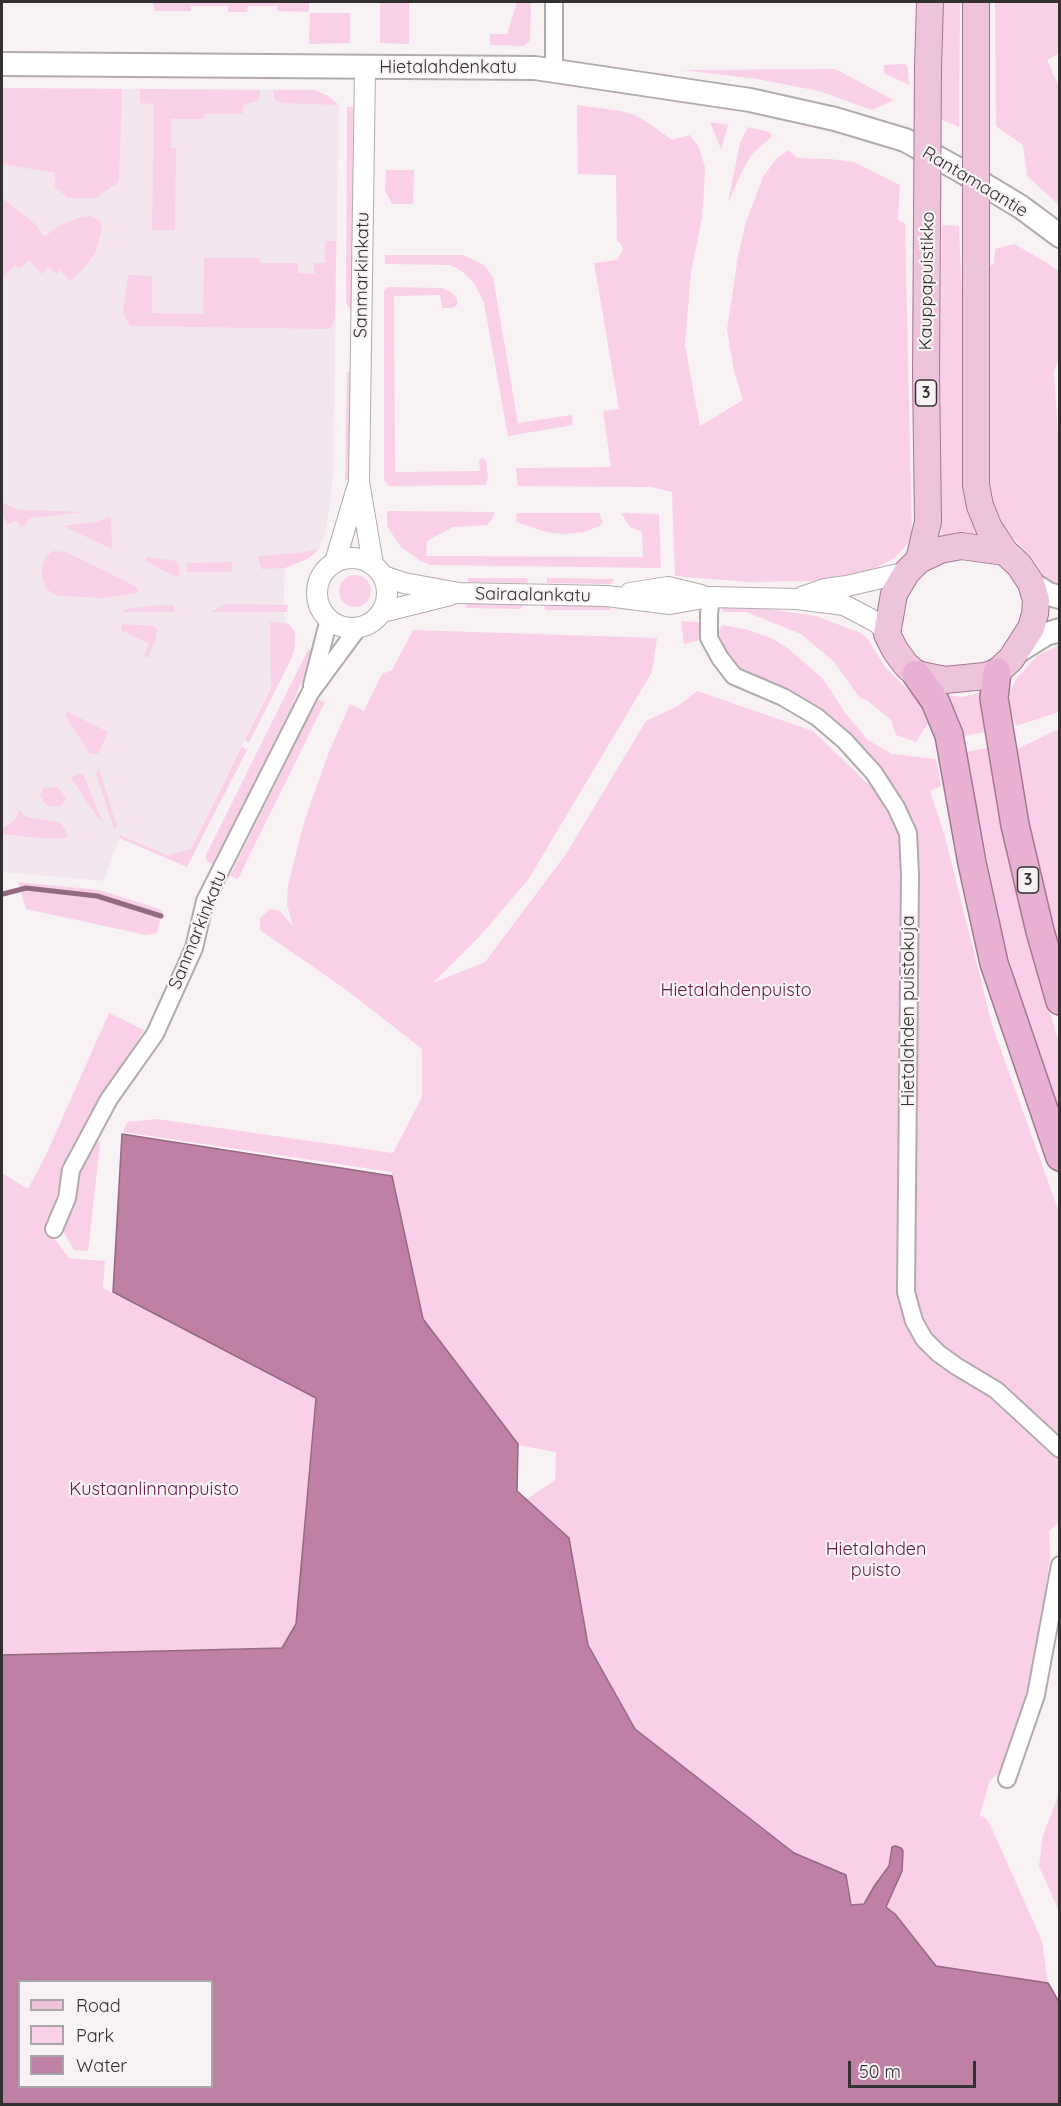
<!DOCTYPE html>
<html>
<head>
<meta charset="utf-8">
<style>
	body { margin:0 }
	#map { position:relative; width:1061px; height:2106px; overflow:hidden; background:#f8f2f5; font-family:Quicksand,sans-serif }
	canvas { display:block }
	.frame { position:absolute; inset:0; border:3px solid #323031; pointer-events:none }
	.legend { position:absolute; left:18px; top:1980px; width:195px; height:108px; box-sizing:border-box; background:#f8f2f5; border:2px solid #a9a4a7; margin:0; padding:8px 10px; list-style:none; font-size:18px; color:#323031 }
	.legend li { display:flex; align-items:center; gap:12px; height:30px }
	.legend b { width:30px; border:2px solid #a9a4a7 }
	.scale { position:absolute; left:848px; top:2061px; width:128px; height:27px; box-sizing:border-box; border:3px solid #323031; border-top:0; padding-left:8px; font-size:18px; line-height:21px; white-space:nowrap; color:#323031; -webkit-text-stroke:4px #f8f2f5; paint-order:stroke }
</style>
</head>
<body>
<div id="map">
<canvas width="1061" height="2106"></canvas>
<div class="frame"></div>
<ul class="legend">
<li><b style="height:8px;background:#eec4dd"></b>Road</li>
<li><b style="height:16px;background:#f9d0e7"></b>Park</li>
<li><b style="height:16px;background:#be81a5"></b>Water</li>
</ul>
<div class="scale">50 m</div>
</div>
<script>
const c = document.querySelector('canvas').getContext('2d');
c.lineJoin = 'round';
function fillPath(path, color) { c.fillStyle = color; c.fill(path, 'evenodd'); }
const shape = rows => new Path2D(rows.map(r => 'M' + r).join(''));
function strokePath(path, color, width, dash) { c.strokeStyle = color; c.lineWidth = width; c.lineCap = dash ? 'butt' : 'round'; c.setLineDash(dash || []); c.stroke(path); }
function drawText(font, color, halo, rows, align = 'center') {
  c.font = font + ' Quicksand,sans-serif'; c.lineWidth = 4.5; c.setLineDash([]); c.textBaseline = 'middle'; c.strokeStyle = halo; c.fillStyle = color; for (const [text, x, y, turn = 0] of rows) {
    c.save(); c.translate(x, y); c.rotate((+turn || 0) * Math.PI / 180); c.textAlign = isNaN(turn) ? turn : align; if (halo) c.strokeText(text, 0, 0); c.fillText(text, 0, 0); c.restore();
  }
}
fillPath(shape([
	[2,88,314,90,328,96,339,105,333,472,330,506,325,532,319,549,309,558,285,568,283,612,293,642,191,849,167,855,120,835,104,881,2,872]
]), '#f4e6ee');
fillPath(shape([
	[153,2,309,2,309,12,277,11,277,6,248,6,247,12,228,12,228,6,191,6,191,11,154,11],
	[380,2,409,2,409,44,380,43],
	[517,2,531,2,530,40,524,46,490,45,490,34,507,34],
	[940,2,960,2,959,127,940,119],
	[995,2,1059,2,1059,54,1047,60,1059,87,1059,205,1027,176,1023,145,996,126],
	[310,13,350,13,350,43,309,44],
	[905,64,908,68,909,85,884,73,884,65],
	[835,69,894,100,872,110,819,91,757,79,682,70],
	[2,88,122,89,119,182,95,198,68,198,55,187,55,173,2,164],
	[140,89,260,90,259,100,243,105,242,114,204,114,203,119,171,119,171,148,176,148,175,230,152,230,154,104,140,103],
	[273,90,314,90,328,96,339,105,283,103,275,100],
	[577,105,621,111,635,115,647,122,672,140,690,135,699,147,705,168,704,192,702,218,691,272,685,345,700,426,743,400,734,371,727,330,738,256,746,222,763,177,777,158,789,150,797,158,830,159,854,162,900,185,898,220,905,223,912,538,895,558,861,575,811,581,747,582,675,576,672,492,652,487,518,486,516,468,611,467,603,411,619,409,594,263,617,260,623,250,621,244,617,241,616,175,578,174],
	[347,107,353,107,352,312,346,303],
	[710,122,728,125,721,149],
	[748,127,769,132,772,136,753,153,744,167,728,203,740,143],
	[386,170,414,170,413,204,392,204,385,191],
	[2,198,34,223,44,237,60,225,81,217,91,216,99,220,102,228,96,252,85,267,70,281,60,270,56,274,48,267,42,274,29,260,19,269,15,265,2,278],
	[942,225,959,226,970,499,983,539,942,539,938,466],
	[325,241,336,241,335,319,332,326,327,329,130,326,123,313,128,275,152,276,152,313,203,314,204,258,259,258,260,263,298,263,298,273,314,274,314,263,325,263],
	[1014,244,1046,262,1059,272,1059,358,1054,372,1060,467,1059,590,1047,582,1033,559,1010,534,997,516,982,484,983,270,994,263,995,249],
	[385,255,463,255,484,265,493,277,518,423,572,415,573,425,508,436,484,303,474,283,463,272,450,265,385,264],
	[387,287,442,288,451,292,457,299,457,305,453,308,442,308,440,295,394,296,395,472,480,471,479,461,482,458,486,460,488,479,485,485,389,486,384,480,384,291],
	[347,372,352,372,351,480,345,481],
	[2,503,19,510,86,512,31,518,22,527,16,521,9,524,2,516],
	[387,511,494,512,493,518,487,525,453,527,427,541,426,556,643,557,642,532,630,527,621,513,659,514,661,568,430,565,419,560,400,546,387,526],
	[517,513,599,513,603,522,600,526,584,532,563,534,546,532,516,522],
	[111,517,112,549,63,526,96,522],
	[319,549,309,558,285,568,261,569,258,556,299,553],
	[53,551,66,552,137,587,138,590,136,593,104,598,61,596,53,594,46,588,42,577,42,566,45,558],
	[146,557,176,561,179,565,179,575,174,576,145,561],
	[233,562,231,572,187,572,187,563],
	'339 591a16 16 0 1 1 32 0a16 16 0 1 1-32 0Z',
	[468,578,527,578,528,583,468,582],
	[547,578,614,579,611,584,547,583],
	[467,603,524,603,521,609,466,608],
	[225,604,288,605,287,612,211,612],
	[544,604,611,605,611,610,545,610],
	[174,605,174,612,123,612,123,610,146,606],
	[719,606,754,607,816,616,861,633,869,641,885,667,923,705,926,712,928,723,916,742,896,735,891,720,867,700,860,698,834,662,801,634,746,612,724,612],
	[681,621,697,622,700,624,702,635,697,641,684,644],
	[270,622,289,624,295,632,295,645,292,657,249,743,245,740,271,688],
	[122,624,153,626,157,629,156,639,148,658,144,656,149,644,121,630],
	[722,625,749,630,773,639,789,649,823,679,846,714,868,740,892,754,936,759,941,786,930,791,945,837,992,1025,1059,1212,1059,1433,1036,1416,1041,1445,1059,1457,1059,1522,1049,1531,1050,1557,1030,1700,1000,1771,989,1782,980,1815,988,1820,1042,1941,1048,1983,1013,1978,937,1991,619,1772,331,1165,391,1176,392,1172,123,1132,127,1122,157,1119,393,1153,422,1097,422,1049,348,991,260,930,260,918,270,909,280,911,293,926,287,905,288,885,305,819,329,752,350,704,364,711,382,674,392,670,413,630,657,638,652,672,528,880,479,937,433,983,485,962,566,854,646,721,678,706,697,691,813,731,868,784,893,785,820,711,790,691,732,665,724,655,718,633],
	[518,1445,556,1452,555,1480,527,1499,517,1491],
	[1059,645,1059,712,1016,726,1010,708,1010,692,1016,679,1037,656],
	[315,648,291,708,213,865,206,860,206,855,308,650],
	[981,692,985,732,964,736,958,716,945,695,963,697],
	[317,699,325,702,238,879,230,876],
	[66,711,108,732,98,754,90,754,65,715],
	[1059,729,1059,962,1020,795,1015,750],
	[242,746,247,750,187,867,119,838,120,835,167,855,191,849],
	[988,748,997,809,1030,942,1059,1043,1059,1121,1043,1080,1004,940,965,752],
	[99,768,117,827,114,829,96,774],
	[79,773,83,774,102,821,98,818,71,778],
	[57,787,67,799,59,807,46,805,40,795,44,788],
	[19,810,27,817,59,822,66,831,67,838,47,839,2,834,2,828,7,826,16,819],
	[18,882,99,890,157,908,162,911,157,933,146,935,26,909],
	[109,1013,144,1030,69,1156,46,1228,69,1258,105,1261,103,1288,316,1398,296,1624,283,1648,2,1655,2,1173,28,1189,46,1155],
	[96,1139,100,1143,88,1251,74,1250,61,1228,77,1169],
	[1059,1794,1059,1911,1039,1866,1043,1835]
]), '#f9d0e7');
const water = shape([
	[122,1134,392,1176,423,1319,518,1444,517,1491,569,1538,588,1645,635,1729,794,1853,846,1875,851,1905,864,1904,875,1885,889,1866,892,1847,895,1846,901,1848,903,1851,902,1871,886,1907,895,1914,936,1966,1048,1983,1059,2002,1059,2104,2,2104,2,1655,282,1648,296,1624,316,1398,113,1292,122,1134],
	[20,1982,212,1982,212,2086,20,2086,20,1982]
]);
fillPath(water, '#be81a5');
strokePath(water, '#946982', 1.5);
strokePath(shape([
	[3,894,26,888,97,896,161,916]
]), '#946982', 5);
const minor = shape([
	[554,70,554,2],
	[711,597,709,614,709,638,720,658,734,676,783,697,817,717,845,741,874,773,896,807,908,833,910,875,906,1292,914,1321,924,1339,938,1353,956,1366,996,1390,1060,1449],
	[312,685,329,619],
	[54,1229,67,1198,71,1170,109,1099,155,1034,194,948,205,901,310,693,358,628],
	[1007,1779,1036,1695,1060,1565]
]);
const tertiary = shape([
	[365,68,359,482,373,564],
	'317 593a35 35 0 1 1 70 0a35 35 0 1 1-70 0Z',
	[335,562,357,488],
	[383,576,404,583,459,593,607,596,670,604,709,597,797,599,844,605,878,623,887,634],
	[630,593,668,587,701,595],
	[802,597,825,589,847,586,907,572],
	[382,612,450,595]
]);
const secondary = shape([
	[2,64,535,68,750,100,835,119,905,140,958,169,1021,207,1060,236],
	[1031,583,1048,594,1060,597],
	[1014,654,1046,634,1060,630]
]);
const primary = shape([
	[928,67,930,2],
	[976,98,976,2],
	[976,247,976,485,980,506,989,528,1005,552],
	[961,546,1005,552,1019,565,1031,583,1036,600,1035,614,1031,628,1011,659,997,672,985,676,945,680,916,674,906,665,895,650,887,634,894,594,907,572,919,560,940,550,961,546],
	[919,560,928,522,926,373,927,225]
]);
const trunk = shape([
	[997,672,994,698,1015,825,1040,931,1060,1001],
	[916,674,935,701,949,735,972,863,994,963,1060,1157]
]);
strokePath(minor, '#b1abae', 20);
strokePath(tertiary, '#b1abae', 22);
strokePath(secondary, '#b1abae', 26);
strokePath(primary, '#a47692', 28);
strokePath(trunk, '#a47692', 30);
strokePath(minor, '#fff', 16);
strokePath(tertiary, '#fff', 20);
strokePath(secondary, '#fff', 22);
strokePath(primary, '#eec4dd', 26);
strokePath(trunk, '#e8b0d2', 27);
const primaryBridge = shape([
	[976,98,976,247],
	[927,225,928,67]
]);
strokePath(primaryBridge, '#a47692', 28, []);
strokePath(primaryBridge, '#eec4dd', 26);
for (const [x, y, w] of [
	[926,393,21],
	[1028,880,21]
]) { const box = new Path2D(); box.roundRect(x - w / 2, y - 13, w, 26, 4.5); c.fillStyle = '#f8f2f5'; c.fill(box); strokePath(box, '#323031', 1.5); }
drawText('bold 16px', '#323031', null, [
	["3",926,393],
	["3",1028,880]
]);
drawText('18px', '#323031', '#f8f2f5', [
	["Hietalahdenkatu",448,68],
	["Rantamaantie",975,182,31],
	["Sanmarkinkatu",362,275,-89],
	["Kauppapuistikko",927,281,-89],
	["Sairaalankatu",533,595,1],
	["Sanmarkinkatu",198,930,-68],
	["Hietalahden puistokuja",909,1011,-90]
]);
drawText('18px', '#62184a', '#f8f2f5', [
	["Hietalahdenpuisto",736,991],
	["Kustaanlinnanpuisto",154,1490],
	["Hietalahden",876,1550],
	["puisto",876,1571]
]);
</script>
</body>
</html>
